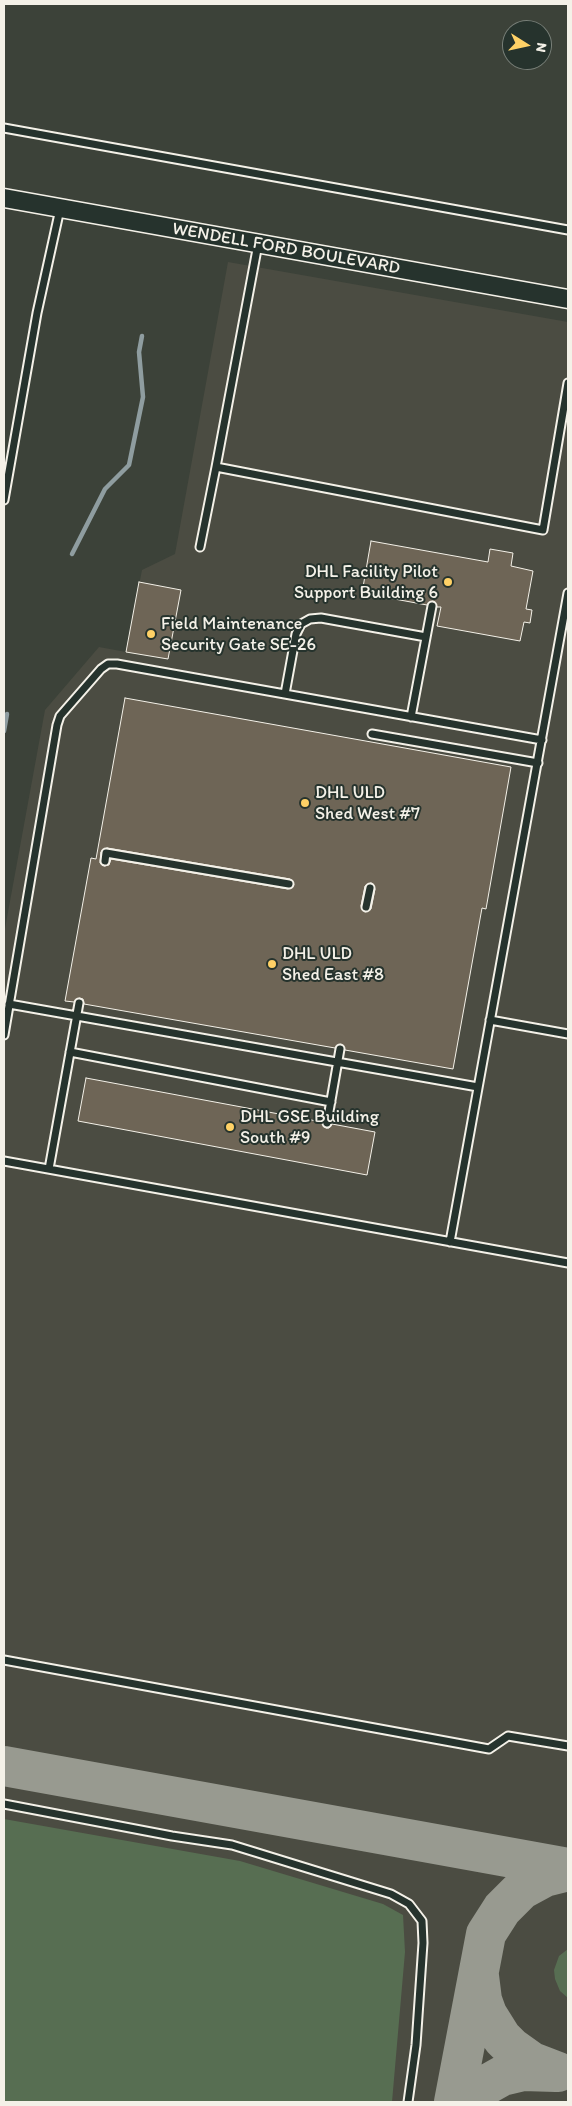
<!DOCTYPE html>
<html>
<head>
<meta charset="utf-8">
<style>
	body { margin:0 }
	#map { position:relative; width:572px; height:2106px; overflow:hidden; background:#3c4239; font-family:Itim,sans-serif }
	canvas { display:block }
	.frame { position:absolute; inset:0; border:5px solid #f4f1e8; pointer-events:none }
	.north { position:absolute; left:502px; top:20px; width:50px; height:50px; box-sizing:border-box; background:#26332d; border:1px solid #787f78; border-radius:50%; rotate:100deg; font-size:14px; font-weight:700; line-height:20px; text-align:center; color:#f4f1e8 }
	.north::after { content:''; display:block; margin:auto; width:18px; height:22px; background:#ffd166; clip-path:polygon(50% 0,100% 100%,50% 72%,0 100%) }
</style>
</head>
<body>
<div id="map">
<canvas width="572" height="2106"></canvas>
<div class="frame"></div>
<div class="north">N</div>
</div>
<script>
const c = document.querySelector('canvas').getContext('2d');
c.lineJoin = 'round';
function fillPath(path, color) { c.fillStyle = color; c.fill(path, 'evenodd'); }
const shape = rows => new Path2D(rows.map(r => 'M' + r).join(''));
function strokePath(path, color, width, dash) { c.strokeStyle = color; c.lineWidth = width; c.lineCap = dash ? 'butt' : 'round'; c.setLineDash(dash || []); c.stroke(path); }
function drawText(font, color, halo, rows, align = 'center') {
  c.font = font + ' Itim,sans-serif'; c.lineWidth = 4; c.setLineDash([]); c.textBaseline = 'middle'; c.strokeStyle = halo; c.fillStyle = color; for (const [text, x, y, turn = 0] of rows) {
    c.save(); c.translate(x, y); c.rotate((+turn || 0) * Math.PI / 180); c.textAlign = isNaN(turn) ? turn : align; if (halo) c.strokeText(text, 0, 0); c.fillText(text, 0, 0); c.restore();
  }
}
fillPath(shape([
	[228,262,568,322,568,2102,4,2102,4,934,45,710,99,647,126,652,142,570,175,554]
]), '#4b4c42');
fillPath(shape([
	[4,1819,240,1861,383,1904,403,1915,405,1952,392,2102,4,2102],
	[568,1949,568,1998,560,1991,555,1979,554,1970,559,1956]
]), '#576e52');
strokePath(shape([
	[72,554,105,489,129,465,143,397,139,352,142,336],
	[4,731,7,714]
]), '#8f9da0', 4.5);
strokePath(shape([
	[4,1766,568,1868],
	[479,1976,482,2000,487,2014,502,2038,511,2047,532,2062,558,2072],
	[454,2102,486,1934,502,1909,521,1890,545,1877,568,1871],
	[464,2102,479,2089,502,2076,523,2071,556,2072]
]), '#989a90', 40);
const building = shape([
	[371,541,488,562,490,549,513,553,511,566,533,571,526,609,532,610,530,623,524,622,520,641,437,626,441,607,437,607,433,601,427,605,362,593,371,541],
	[139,582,181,590,168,659,126,652,139,582],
	[125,698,511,767,486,909,482,908,453,1069,345,1050,341,1044,335,1048,84,1004,83,999,79,998,74,1002,65,1001,91,858,96,859,125,698],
	[107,848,290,879,294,885,288,889,111,859,109,865,104,866,100,863,101,852,107,848],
	[371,883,375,889,371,909,365,912,361,906,365,886,371,883],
	[86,1078,322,1122,326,1128,329,1128,332,1124,375,1132,367,1175,78,1121,86,1078]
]);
fillPath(building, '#6e6556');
strokePath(building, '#f4f1e8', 1);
const service = shape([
	[4,128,568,230],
	[258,244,216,467,543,530,568,383],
	[4,500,37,313,60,209],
	[200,547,216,467],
	[285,694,296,634,301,624,310,619,321,618,426,637],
	[411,717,432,606],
	[372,734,538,763],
	[105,861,106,853,289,884],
	[366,907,370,888],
	[9,1004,478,1087],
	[490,1020,568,1034],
	[4,1035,57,725,60,716,101,669,108,664,117,664,542,740],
	[70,1052,331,1102],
	[327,1123,340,1049],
	[4,1161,568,1263],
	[49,1169,79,1003],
	[450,1242,568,593],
	[4,1660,489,1749,508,1736,568,1746],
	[4,1804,172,1836,232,1845,391,1894,409,1904,422,1921,423,1943,416,2045,408,2102]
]);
const tertiary = shape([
	[4,198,568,299]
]);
strokePath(service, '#f4f1e8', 11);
strokePath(tertiary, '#f4f1e8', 21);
strokePath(service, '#26332d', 7);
strokePath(tertiary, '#26332d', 18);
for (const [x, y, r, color] of [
	[448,582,5,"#ffd166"],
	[151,634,5,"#ffd166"],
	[305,803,5,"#ffd166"],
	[272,964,5,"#ffd166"],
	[230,1127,5,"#ffd166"]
]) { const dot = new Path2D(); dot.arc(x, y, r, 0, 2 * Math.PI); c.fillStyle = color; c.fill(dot); strokePath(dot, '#26332d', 2); }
drawText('18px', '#f4f1e8', '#26332d', [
	["WENDELL FORD BOULEVARD",286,249,10]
]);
drawText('18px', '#f4f1e8', '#26332d', [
	["DHL Facility Pilot",438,572,"right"],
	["Support Building 6",438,593,"right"],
	["Field Maintenance",161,624],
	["Security Gate SE-26",161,645],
	["DHL ULD",315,793],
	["Shed West #7",315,814],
	["DHL ULD",282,954],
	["Shed East #8",282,975],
	["DHL GSE Building",240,1117],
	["South #9",240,1138]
], 'left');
</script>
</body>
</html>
